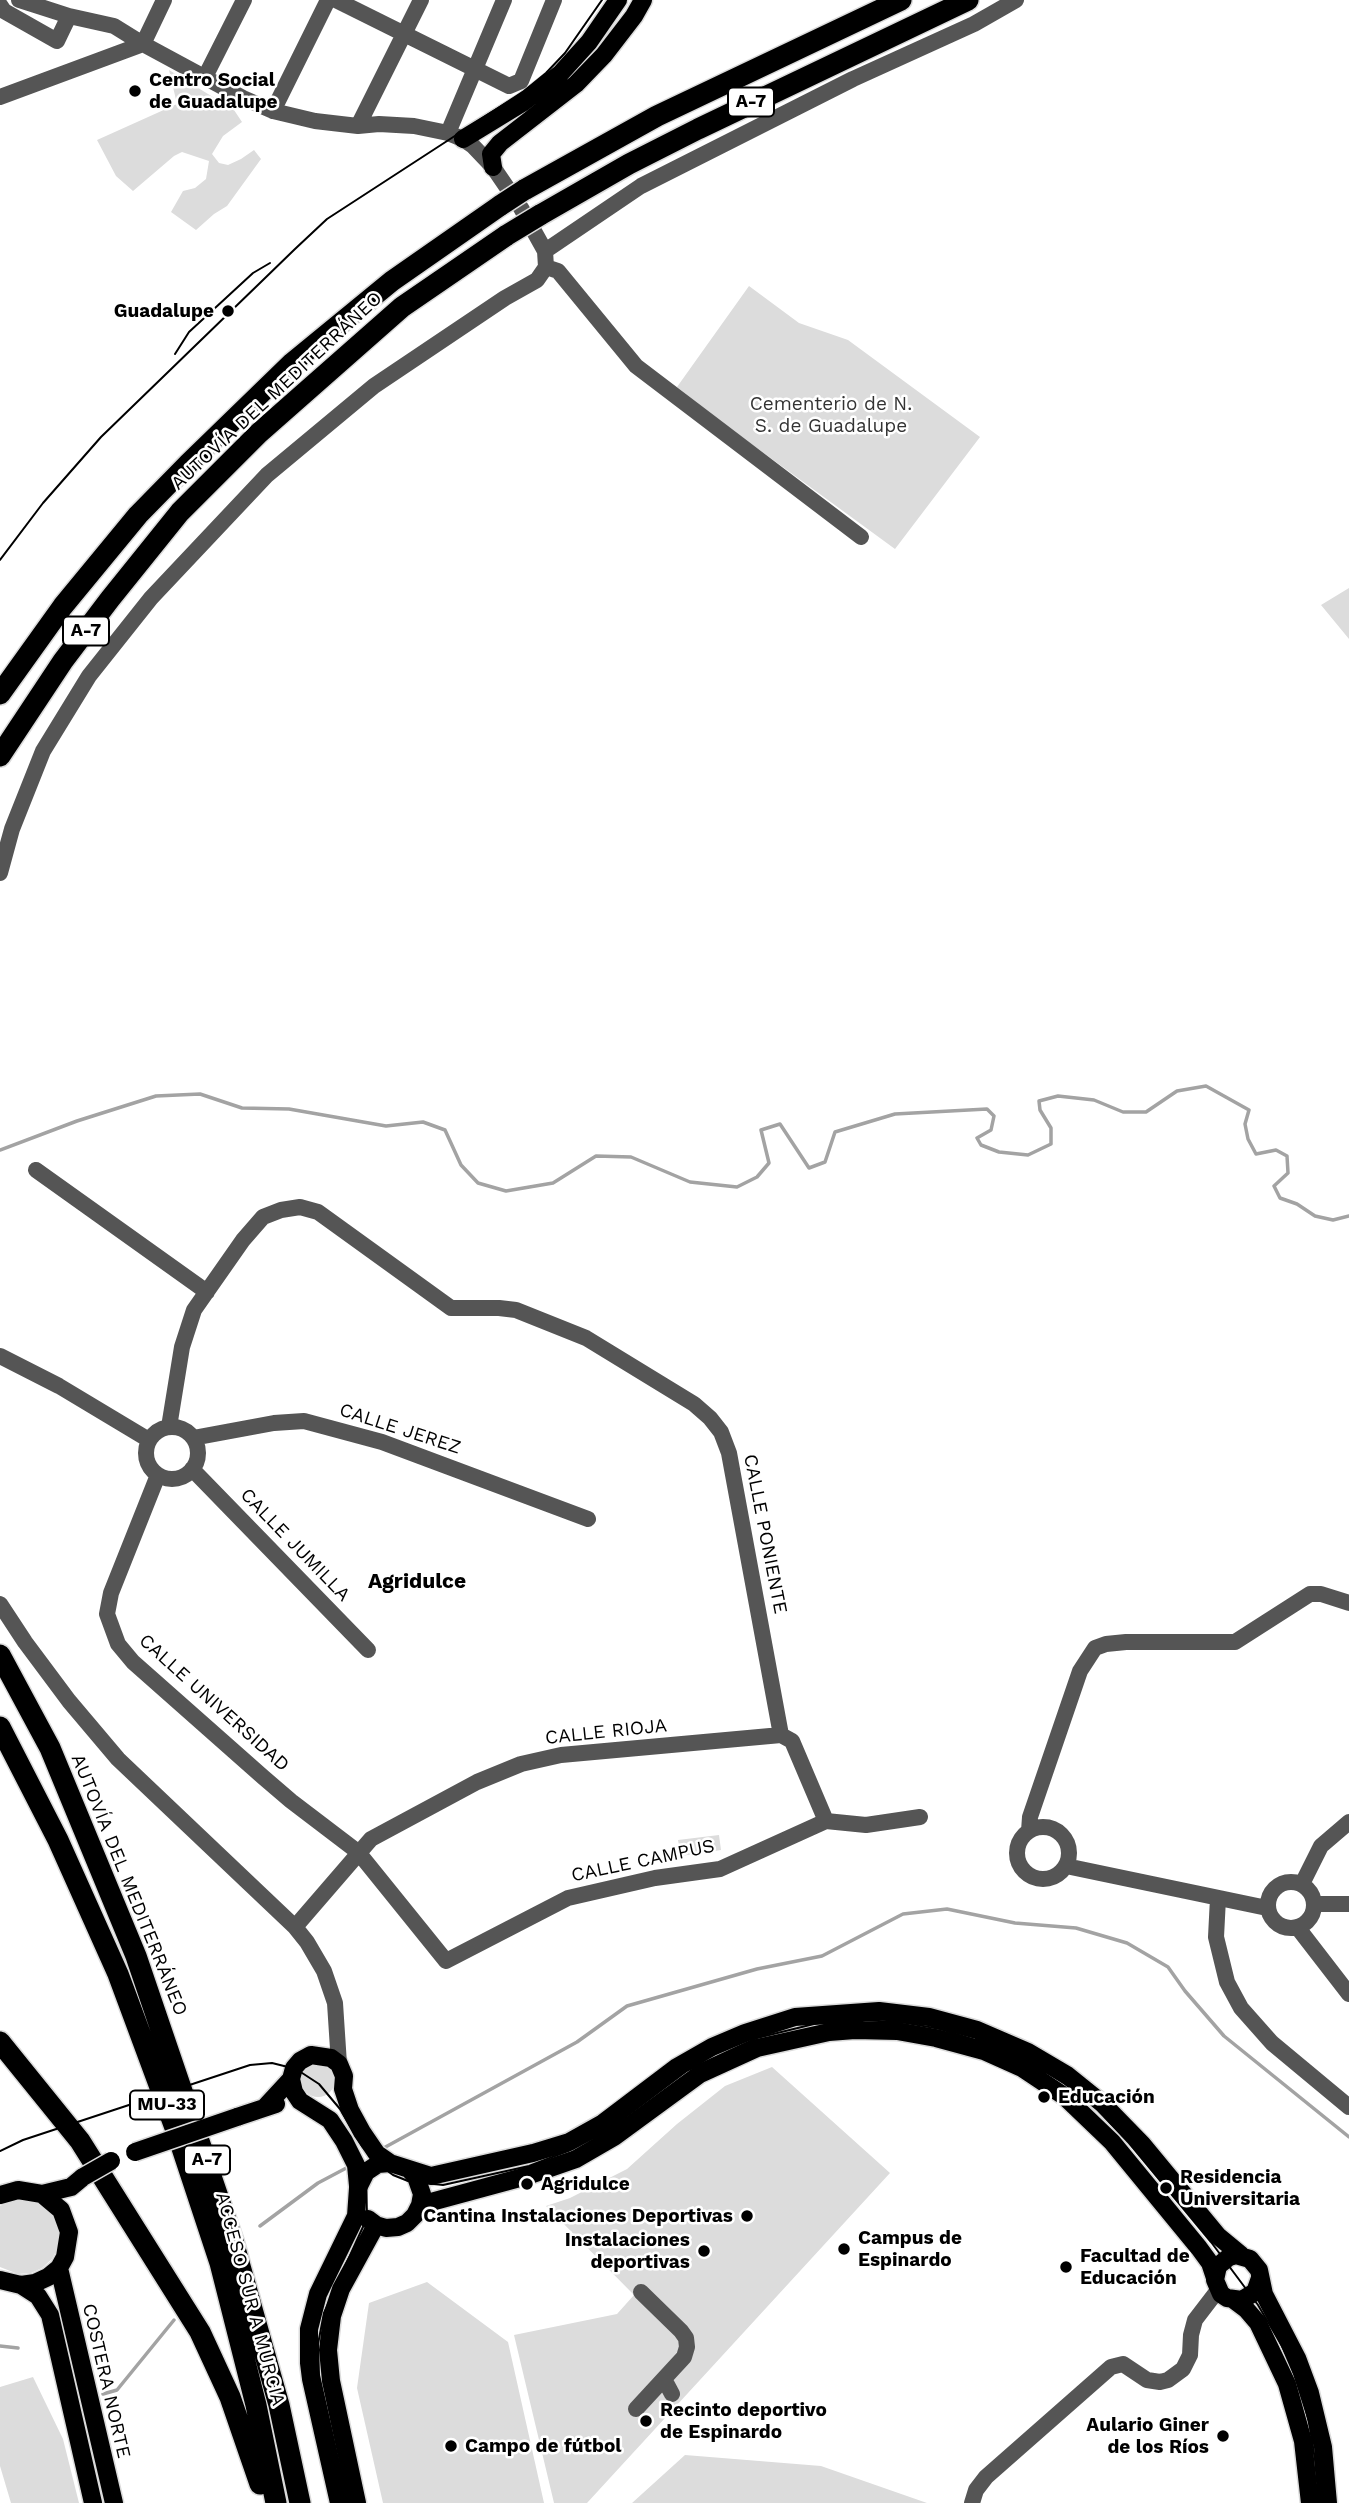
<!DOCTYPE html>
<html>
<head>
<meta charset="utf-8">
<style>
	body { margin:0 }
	canvas { display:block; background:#fff }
</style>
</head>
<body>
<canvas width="1349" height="2503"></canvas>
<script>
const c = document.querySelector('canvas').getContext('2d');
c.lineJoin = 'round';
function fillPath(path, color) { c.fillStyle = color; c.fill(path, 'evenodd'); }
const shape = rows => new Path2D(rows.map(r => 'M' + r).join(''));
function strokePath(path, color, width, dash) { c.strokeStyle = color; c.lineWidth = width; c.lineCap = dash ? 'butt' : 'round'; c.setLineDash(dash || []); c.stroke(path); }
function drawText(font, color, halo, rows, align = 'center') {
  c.font = font + ' "Work Sans",sans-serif'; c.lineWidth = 5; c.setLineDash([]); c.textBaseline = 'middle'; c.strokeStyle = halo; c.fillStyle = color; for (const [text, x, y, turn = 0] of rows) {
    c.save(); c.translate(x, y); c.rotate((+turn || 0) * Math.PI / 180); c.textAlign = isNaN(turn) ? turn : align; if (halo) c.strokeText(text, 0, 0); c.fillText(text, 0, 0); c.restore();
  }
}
fillPath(shape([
	[169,70,234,110,242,122,223,136,212,154,219,163,228,165,241,159,254,150,261,159,227,206,214,214,196,230,171,212,183,191,195,188,206,179,209,161,182,152,174,156,133,191,116,176,97,140,177,104],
	[749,286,799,323,848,340,980,437,895,549,724,424,677,387],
	[1349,588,1349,639,1321,605],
	[719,1835,721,1850,681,1856,678,1840],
	'301 2080a17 17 0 1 1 34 0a17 17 0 1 1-34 0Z',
	[772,2067,890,2173,587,2503,554,2503,514,2335,617,2314,634,2295,546,2206,570,2198,627,2169,677,2124,725,2086],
	[15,2199,28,2199,39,2203,50,2211,56,2222,59,2234,58,2247,52,2259,42,2268,31,2273,18,2274,0,2267,0,2206],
	[427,2282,508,2342,544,2503,383,2503,357,2388,369,2303],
	[33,2377,63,2439,79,2503,11,2503,0,2466,0,2387],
	[685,2455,821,2466,927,2503,632,2503]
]), '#dcdcdc');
strokePath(shape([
	[0,1150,77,1121,156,1096,200,1094,242,1108,289,1109,386,1126,423,1122,445,1130,461,1165,478,1183,506,1191,553,1183,596,1156,631,1157,690,1182,737,1187,757,1177,769,1163,761,1130,780,1124,809,1168,825,1162,835,1132,895,1114,987,1109,994,1116,991,1130,977,1138,981,1145,999,1152,1028,1155,1051,1144,1051,1128,1040,1110,1039,1101,1058,1096,1094,1100,1123,1112,1146,1112,1177,1091,1206,1086,1249,1110,1245,1124,1248,1139,1256,1154,1276,1150,1287,1156,1288,1173,1274,1186,1280,1198,1297,1204,1315,1216,1333,1220,1349,1216],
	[380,2150,577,2042,627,2006,757,1969,822,1956,903,1914,947,1909,1015,1923,1076,1928,1127,1943,1168,1967,1185,1991,1224,2036,1349,2137],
	[260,2226,318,2183,352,2165],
	[0,2346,18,2348],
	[103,2394,117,2390,174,2320]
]), '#a3a3a3', 3.5);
const major = shape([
	[463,139,522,103,560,74,589,42,618,0],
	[493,167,491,154,500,143,576,84,604,55,634,16,643,0],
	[291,2079,294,2092,300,2101,330,2120,344,2141,356,2165,358,2186],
	[266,2106,291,2079,294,2068,300,2061,311,2055,331,2058,339,2064,344,2076,343,2089,350,2110,362,2132,377,2154,390,2163],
	[237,2117,276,2104],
	[42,2194,71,2187,83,2177],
	[0,2195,18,2190,42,2194,61,2210,69,2232,65,2257,59,2268,48,2277,35,2283,21,2285,0,2280],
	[420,2205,527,2176,576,2159,614,2137,700,2074,757,2048,829,2032,855,2030,897,2031,936,2038,984,2051,1022,2068,1064,2096,1112,2142,1199,2248,1210,2263,1215,2278],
	[368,2219,376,2225,386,2228,398,2227,407,2223,415,2215,420,2205,422,2194,416,2177,409,2169],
	[59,2268,114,2503],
	[1260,2278,1255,2292,1242,2300,1227,2298,1221,2294,1215,2280,1218,2266,1229,2257,1236,2255,1250,2259,1259,2270,1264,2294,1297,2358,1310,2393,1323,2447,1328,2503],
	[21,2285,38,2296,50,2315,93,2503],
	[1234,2300,1246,2309,1258,2323,1287,2384,1303,2441,1310,2503],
	[339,2503,311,2379,309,2363,309,2329,318,2294,356,2216,358,2188,366,2172,378,2164,390,2163,431,2176,533,2153,569,2142,603,2123,677,2067,712,2047,745,2033,795,2017,879,2011,929,2017,977,2030,1028,2052,1067,2075,1103,2104,1142,2144,1218,2236,1241,2255],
	[357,2503,331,2381,328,2350,332,2316,341,2289,376,2225]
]);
const highway = shape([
	[524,190,657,116,901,0],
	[540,215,629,164,698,129,968,0],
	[0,694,63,606,138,515,188,464,292,363,392,281,501,205],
	[0,756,63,661,110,599,180,512,259,433,402,307,507,235],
	[0,1655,50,1748,136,1956,233,2241,279,2405,300,2503],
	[0,1727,58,1840,118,1974,177,2133,220,2263,256,2405,276,2503],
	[0,2042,80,2141,200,2332,230,2397,260,2484]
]);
strokePath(major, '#dbdbdb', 21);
strokePath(highway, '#dbdbdb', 24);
strokePath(shape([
	[336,0,509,86,521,81,554,0],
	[0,5,4,11,57,41,69,16],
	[143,44,164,0],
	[205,77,244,0],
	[0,97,143,44],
	[273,111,328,0],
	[358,126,421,0],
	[448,133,504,0],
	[545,251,641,186,853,79,974,24,1016,0],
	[546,267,558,271,636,366,861,537],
	[0,873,12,829,43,751,89,676,151,598,267,475,374,386,505,298,537,280,546,267,545,251,521,208,493,167,473,146,463,139,448,133,414,126,379,124,358,126,315,121,273,111,243,98,143,44,114,26,69,16,19,0],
	[36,1170,207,1292],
	[0,1356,59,1386,149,1440],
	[169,1427,182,1347,194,1310,243,1240,263,1217,281,1210,300,1207,318,1212,451,1308,499,1308,516,1310,586,1338,694,1404,710,1418,721,1432,729,1453,781,1735],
	'146 1453a26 26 0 1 1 52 0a26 26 0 1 1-52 0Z',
	[193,1438,274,1423,304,1421,382,1442,588,1519],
	[192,1469,368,1650],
	[158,1475,111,1593,107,1614,118,1644,133,1662,263,1777,291,1801,358,1852,446,1961,568,1898,655,1878,720,1869,826,1821,866,1825,920,1817],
	[0,1604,25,1642,69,1701,118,1759,295,1927,307,1942,324,1971,335,2003,339,2064],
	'1017 1853a26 26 0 1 1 52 0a26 26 0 1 1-52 0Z',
	[1029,1831,1030,1817,1080,1671,1095,1648,1106,1644,1126,1642,1235,1642,1310,1594,1321,1594,1349,1603],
	[1066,1866,1267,1908],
	'1268 1905a23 23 0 1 1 46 0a23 23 0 1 1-46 0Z',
	[1302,1884,1321,1846,1349,1822],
	[1218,1898,1216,1937,1227,1982,1241,2008,1272,2043,1349,2107],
	[1314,1904,1349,1904],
	[295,1927,371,1839,477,1782,521,1764,561,1755,781,1735,792,1741,826,1821],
	[1298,1928,1349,1994],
	[664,2379,672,2394],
	[636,2409,684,2357,687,2347,686,2338,681,2331,641,2292],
	[972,2503,976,2490,986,2477,1111,2367,1123,2364,1147,2380,1160,2382,1168,2380,1183,2369,1190,2355,1191,2335,1195,2320,1218,2290]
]), '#555', 16);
strokePath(major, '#000', 18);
strokePath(highway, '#000', 21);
strokePath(shape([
	[175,354,189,332,253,273,270,263],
	[0,560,43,503,101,437,295,249,327,219,524,91,546,73,565,53,602,0],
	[0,2151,23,2140,250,2065,272,2063,296,2069,319,2084,340,2109,362,2146,378,2164,393,2175,408,2181,443,2185,529,2166,568,2151,611,2128,688,2070,757,2038,814,2024,857,2020,901,2022,940,2029,988,2044,1031,2063,1065,2084,1096,2108,1129,2143,1211,2242,1258,2305,1282,2346,1294,2374,1309,2421,1315,2460,1319,2503],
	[348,2503,319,2375,318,2344,324,2313,367,2218,366,2172,353,2145]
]), '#000', 2);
const majorBridge = shape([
	[135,2152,237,2117],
	[83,2177,111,2161]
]);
const highwayBridge = shape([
	[501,205,524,190],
	[507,235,540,215]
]);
strokePath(majorBridge, '#dbdbdb', 21, []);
strokePath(highwayBridge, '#dbdbdb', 24, []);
strokePath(majorBridge, '#000', 18);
strokePath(highwayBridge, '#000', 21);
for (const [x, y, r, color] of [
	[135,91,7,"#000"],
	[228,311,7,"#000"],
	[1044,2097,7,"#000"],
	[527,2184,7,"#000"],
	[1166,2188,7,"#000"],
	[747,2216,7,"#000"],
	[844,2249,7,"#000"],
	[704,2251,7,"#000"],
	[1066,2267,7,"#000"],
	[646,2421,7,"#000"],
	[1223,2436,7,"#000"],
	[451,2446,7,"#000"]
]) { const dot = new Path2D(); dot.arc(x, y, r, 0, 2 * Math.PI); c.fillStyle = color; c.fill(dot); strokePath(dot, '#fff', 2.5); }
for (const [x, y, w] of [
	[751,102,46],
	[86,631,46],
	[167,2105,74],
	[207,2160,46]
]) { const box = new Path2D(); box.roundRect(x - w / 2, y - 14.5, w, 29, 5); c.fillStyle = '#fff'; c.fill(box); strokePath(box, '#000', 2); }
drawText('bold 18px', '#000', null, [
	["A-7",751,102],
	["A-7",86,631],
	["MU-33",167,2105],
	["A-7",207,2160]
]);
drawText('bold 19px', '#000', '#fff', [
	["Centro Social",149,80],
	["de Guadalupe",149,102],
	["Guadalupe",214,311,"right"],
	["Educación",1058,2097],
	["Residencia",1180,2177],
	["Universitaria",1180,2199],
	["Agridulce",541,2184],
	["Cantina Instalaciones Deportivas",733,2216,"right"],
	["Campus de",858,2238],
	["Espinardo",858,2260],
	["Instalaciones",690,2240,"right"],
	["deportivas",690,2262,"right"],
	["Facultad de",1080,2256],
	["Educación",1080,2278],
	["Recinto deportivo",660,2410],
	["de Espinardo",660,2432],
	["Aulario Giner",1209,2425,"right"],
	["de los Ríos",1209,2447,"right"],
	["Campo de fútbol",465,2446]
], 'left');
drawText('19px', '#000', '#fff', [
	["AUTOVÍA DEL MEDITERRÁNEO",277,391,-43],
	["CALLE JEREZ",400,1429,18],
	["CALLE PONIENTE",765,1534,79],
	["CALLE JUMILLA",295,1545,46],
	["CALLE UNIVERSIDAD",214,1703,42],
	["CALLE RIOJA",606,1732,-6],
	["CALLE CAMPUS",643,1861,-12],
	["AUTOVÍA DEL MEDITERRÁNEO",129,1885,68],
	["ACCESO SUR A MURCIA",250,2299,75],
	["COSTERA NORTE",106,2381,77]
]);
drawText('19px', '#333', '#fff', [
	["Cementerio de N.",831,404],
	["S. de Guadalupe",831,426]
]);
drawText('bold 21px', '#000', '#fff', [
	["Agridulce",417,1582]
]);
</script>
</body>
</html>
